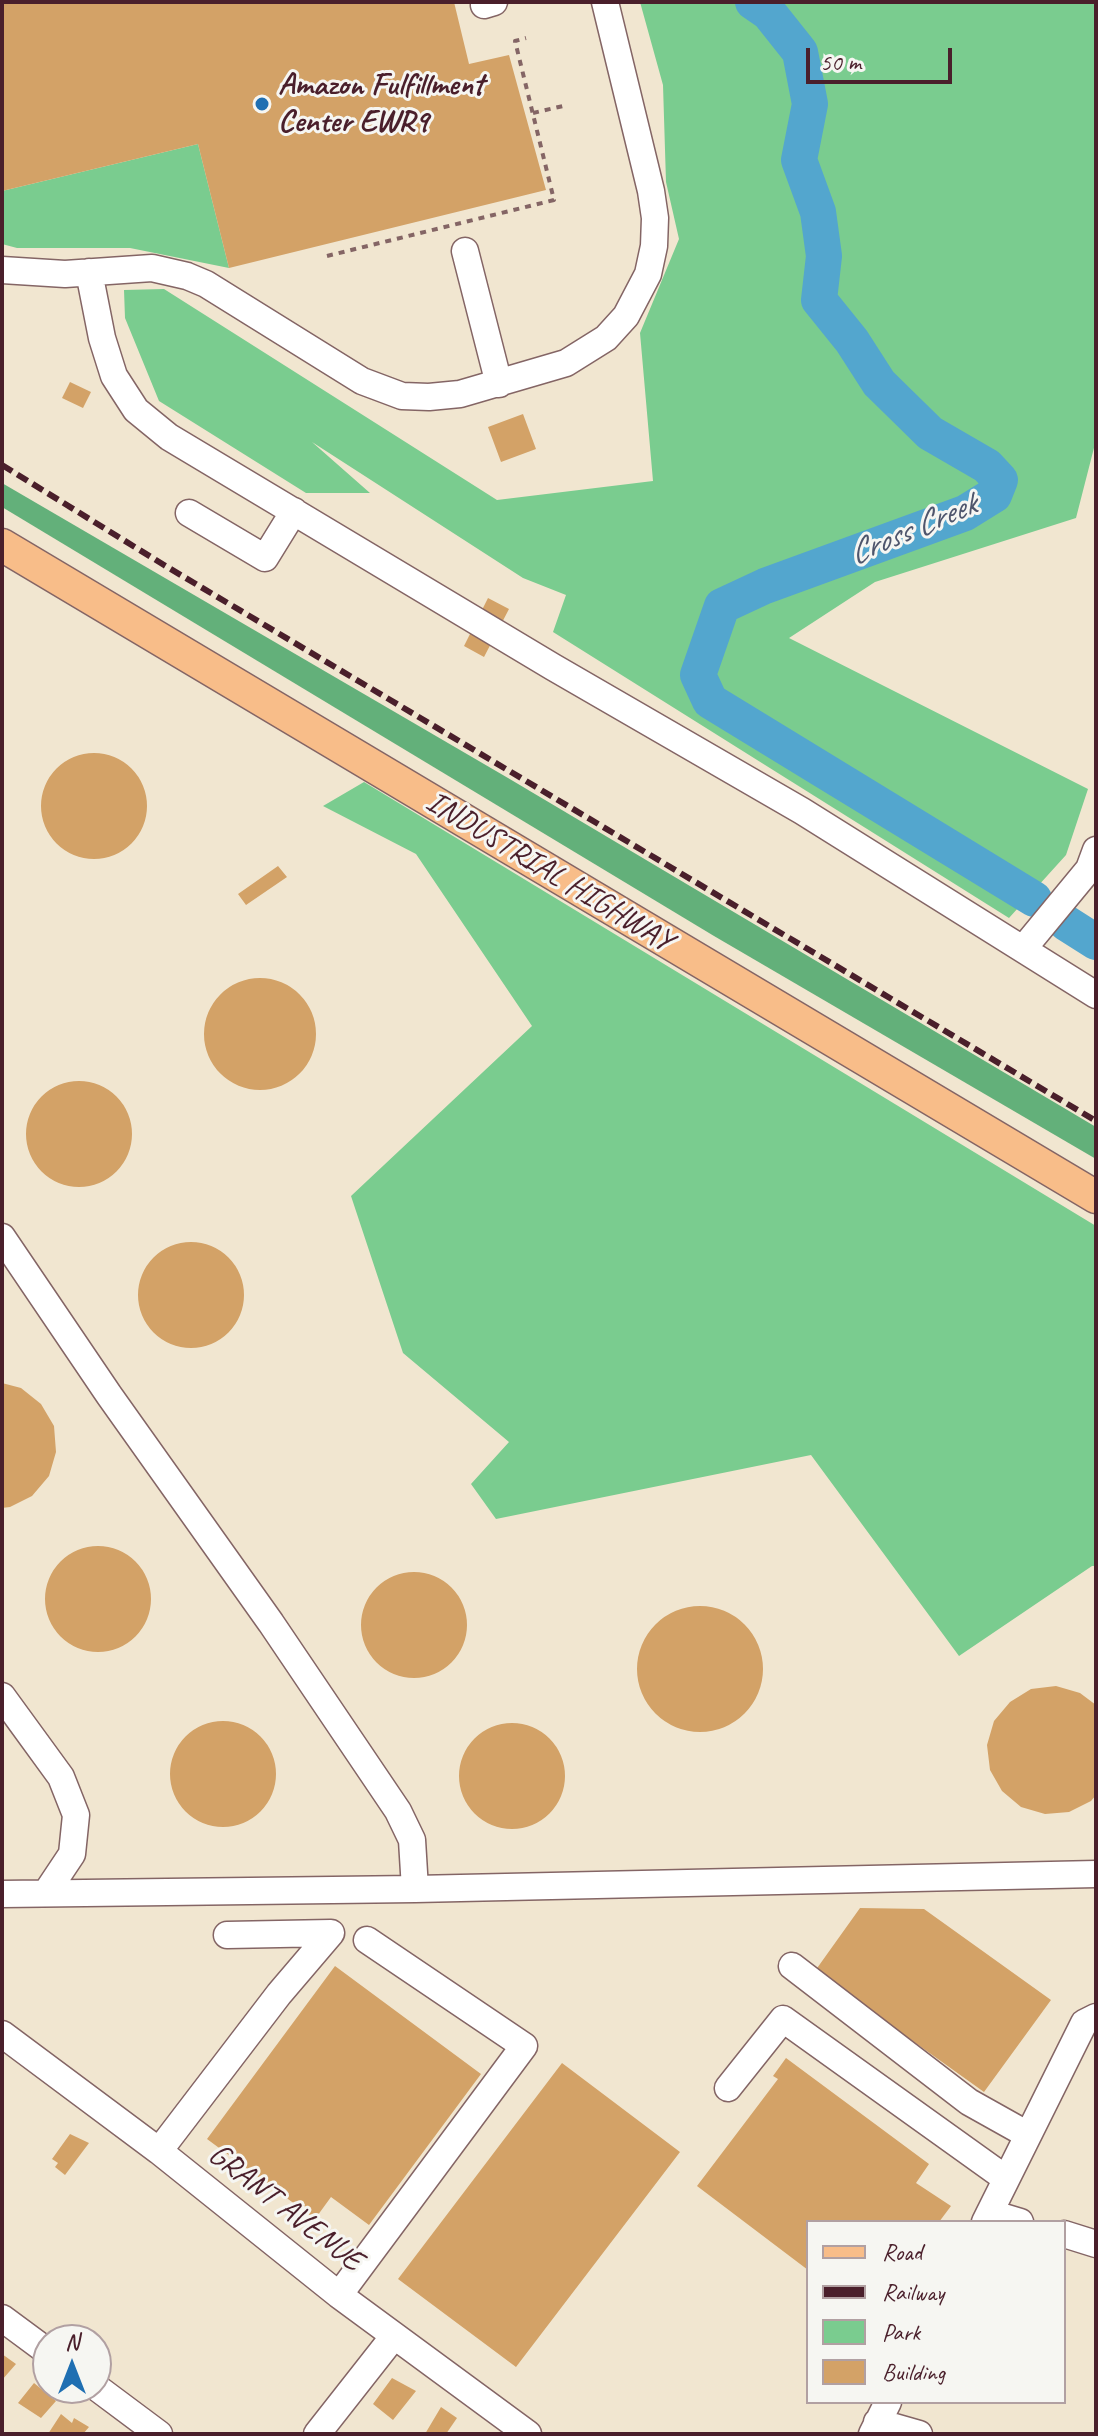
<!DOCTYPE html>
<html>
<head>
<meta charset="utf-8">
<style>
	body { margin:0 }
	#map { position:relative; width:1098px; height:2436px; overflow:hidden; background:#f1e6d0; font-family:Caveat,sans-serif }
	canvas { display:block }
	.frame { position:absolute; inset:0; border:4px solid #4a1f2b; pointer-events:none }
	.legend { position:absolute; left:806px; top:2220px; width:260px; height:184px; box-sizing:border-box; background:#f6f6f2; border:2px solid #b1a0a2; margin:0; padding:10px 14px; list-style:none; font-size:24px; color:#4a1f2b }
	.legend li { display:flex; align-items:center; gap:16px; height:40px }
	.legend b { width:40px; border:2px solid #b1a0a2 }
	.north { position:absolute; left:32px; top:2324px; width:80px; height:80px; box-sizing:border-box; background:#f6f6f2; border:2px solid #b1a0a2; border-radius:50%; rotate:0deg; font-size:22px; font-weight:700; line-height:32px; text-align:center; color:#4a1f2b }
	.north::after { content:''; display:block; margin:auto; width:28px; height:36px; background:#1f6fb2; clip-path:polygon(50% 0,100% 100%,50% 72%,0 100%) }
	.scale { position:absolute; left:806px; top:48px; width:146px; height:36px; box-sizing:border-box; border:4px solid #4a1f2b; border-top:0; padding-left:10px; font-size:24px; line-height:28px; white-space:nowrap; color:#4a1f2b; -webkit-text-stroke:6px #f6f6f2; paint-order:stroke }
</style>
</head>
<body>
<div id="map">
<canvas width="1098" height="2436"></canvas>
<div class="frame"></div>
<ul class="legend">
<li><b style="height:10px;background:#f8bd89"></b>Road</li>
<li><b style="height:10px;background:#4a1f2b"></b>Railway</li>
<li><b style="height:22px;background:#7acc8f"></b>Park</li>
<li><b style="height:22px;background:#d3a267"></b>Building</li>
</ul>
<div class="north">N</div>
<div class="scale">50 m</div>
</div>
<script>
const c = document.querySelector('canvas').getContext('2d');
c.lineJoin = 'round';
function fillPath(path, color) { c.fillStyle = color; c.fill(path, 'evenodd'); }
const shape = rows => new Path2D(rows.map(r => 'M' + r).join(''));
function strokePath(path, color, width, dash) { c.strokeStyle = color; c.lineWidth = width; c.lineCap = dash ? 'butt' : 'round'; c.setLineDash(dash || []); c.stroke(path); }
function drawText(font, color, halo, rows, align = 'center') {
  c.font = font + ' Caveat,sans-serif'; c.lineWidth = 6; c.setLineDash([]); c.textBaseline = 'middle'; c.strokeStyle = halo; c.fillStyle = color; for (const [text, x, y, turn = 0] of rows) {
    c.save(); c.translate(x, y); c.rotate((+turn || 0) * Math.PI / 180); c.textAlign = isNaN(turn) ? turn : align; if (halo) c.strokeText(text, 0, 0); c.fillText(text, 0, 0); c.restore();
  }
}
fillPath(shape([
	[640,2,1096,2,1096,440,1076,518,875,582,789,638,1088,789,1066,855,1009,918,553,632,566,595,523,578,312,442,370,493,306,493,159,401,125,318,124,290,164,289,497,500,653,481,640,333,679,239,666,182,663,85],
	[198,144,229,268,130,248,17,248,2,244,2,191],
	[364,782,1096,1226,1096,1566,1092,1566,959,1656,811,1455,496,1519,471,1484,509,1442,403,1353,351,1196,532,1026,416,854,323,806]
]), '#7acc8f');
fillPath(shape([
	[2,483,508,778,1096,1127,1096,1159,714,936,2,507]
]), '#63b07a');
strokePath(shape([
	[753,2,769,13,800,52,810,104,799,160,818,212,824,256,819,300,852,341,879,383,930,433,987,466,1000,480,994,495,965,513,765,586,722,606,698,675,710,701,1034,899],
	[1066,923,1096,942]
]), '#53a6ce', 36);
fillPath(shape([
	[2,2,454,2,469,64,509,55,546,190,229,268,198,144,2,191],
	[70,382,91,392,83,408,62,398],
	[523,414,536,449,501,462,488,427],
	[488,598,509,609,484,657,464,646],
	'41 806a53 53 0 1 1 106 0a53 53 0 1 1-106 0Z',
	[278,866,287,877,246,905,238,894],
	'204 1034a56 56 0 1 1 112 0a56 56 0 1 1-112 0Z',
	'26 1134a53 53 0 1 1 106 0a53 53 0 1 1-106 0Z',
	'138 1295a53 53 0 1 1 106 0a53 53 0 1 1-106 0Z',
	[2,1383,21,1388,41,1404,54,1426,56,1452,49,1476,32,1496,10,1507,2,1508],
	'45 1599a53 53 0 1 1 106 0a53 53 0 1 1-106 0Z',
	'361 1625a53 53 0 1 1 106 0a53 53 0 1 1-106 0Z',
	'637 1669a63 63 0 1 1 126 0a63 63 0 1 1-126 0Z',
	[1056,1686,1080,1693,1096,1705,1096,1795,1091,1801,1069,1812,1045,1814,1021,1807,1002,1791,990,1770,987,1745,994,1721,1010,1702,1031,1689],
	'170 1774a53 53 0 1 1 106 0a53 53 0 1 1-106 0Z',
	'459 1776a53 53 0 1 1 106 0a53 53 0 1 1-106 0Z',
	[860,1908,924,1909,1051,2000,984,2092,815,1971],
	[335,1966,481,2074,369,2225,331,2197,315,2219,207,2139],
	[786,2058,929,2164,916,2183,951,2206,939,2222,808,2222,808,2270,697,2186,778,2079,773,2076],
	[562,2063,680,2152,516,2367,398,2279],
	[70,2134,89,2143,65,2175,55,2167,58,2163,52,2159],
	[2,2354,16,2364,2,2380],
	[392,2378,416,2391,393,2420,373,2404],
	[34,2383,56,2401,41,2418,18,2403],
	[441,2407,457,2418,446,2434,425,2434],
	[61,2414,72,2423,74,2418,89,2427,83,2434,48,2434]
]), '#d3a267');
const minor = shape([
	[484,5,494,2],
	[465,251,499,384],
	[2,270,65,274,152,268,187,276,206,284,362,381,402,396,429,397,460,394,566,363,606,338,626,316,648,274,654,246,655,218,651,191,605,2],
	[89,272,102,338,114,376,136,410,169,437,553,667,802,811,1096,995],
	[189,513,265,558,294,511],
	[1023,949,1089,869,1096,850],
	[2,1237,109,1395,271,1623,398,1811,412,1840,415,1889,2,1894],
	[2,1696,61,1777,76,1815,72,1854,46,1893],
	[415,1889,1096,1874],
	[792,1966,969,2102,1028,2135],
	[2,2034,159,2151,339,2295,528,2434],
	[728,2088,783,2019,1005,2178],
	[159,2151,279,1994,331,1933,227,1935],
	[990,2213,1020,2222],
	[985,2222,1084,2023,1096,2017],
	[1064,2234,1096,2244],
	[339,2295,524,2046,367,1940],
	[2,2318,48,2352],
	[96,2387,159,2434],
	[877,2422,919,2434],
	[317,2434,394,2336],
	[872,2434,888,2402]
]);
const major = shape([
	[2,545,1096,1197]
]);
strokePath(minor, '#846565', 29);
strokePath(major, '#846565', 35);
strokePath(shape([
	[533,113,563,106],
	[327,256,554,200,515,41,526,38]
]), '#846565', 4, [6, 6]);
strokePath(minor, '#fff', 26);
strokePath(major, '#f8bd89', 32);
strokePath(shape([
	[2,465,164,565,1096,1121]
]), '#4a1f2b', 6, [12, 6]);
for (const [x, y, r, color] of [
	[262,104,8,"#1f6fb2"]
]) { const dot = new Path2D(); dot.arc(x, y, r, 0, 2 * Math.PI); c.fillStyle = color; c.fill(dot); strokePath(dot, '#f6f6f2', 3); }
drawText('bold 32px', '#4a1f2b', '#f6f6f2', [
	["Amazon Fulfillment",278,86],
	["Center EWR9",278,123]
], 'left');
drawText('32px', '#4a1f2b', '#f6f6f2', [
	["INDUSTRIAL HIGHWAY",549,872,31],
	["GRANT AVENUE",285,2208,38]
]);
drawText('italic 34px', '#4e556c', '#f6f6f2', [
	["Cross Creek",913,530,-23]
]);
</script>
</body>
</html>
